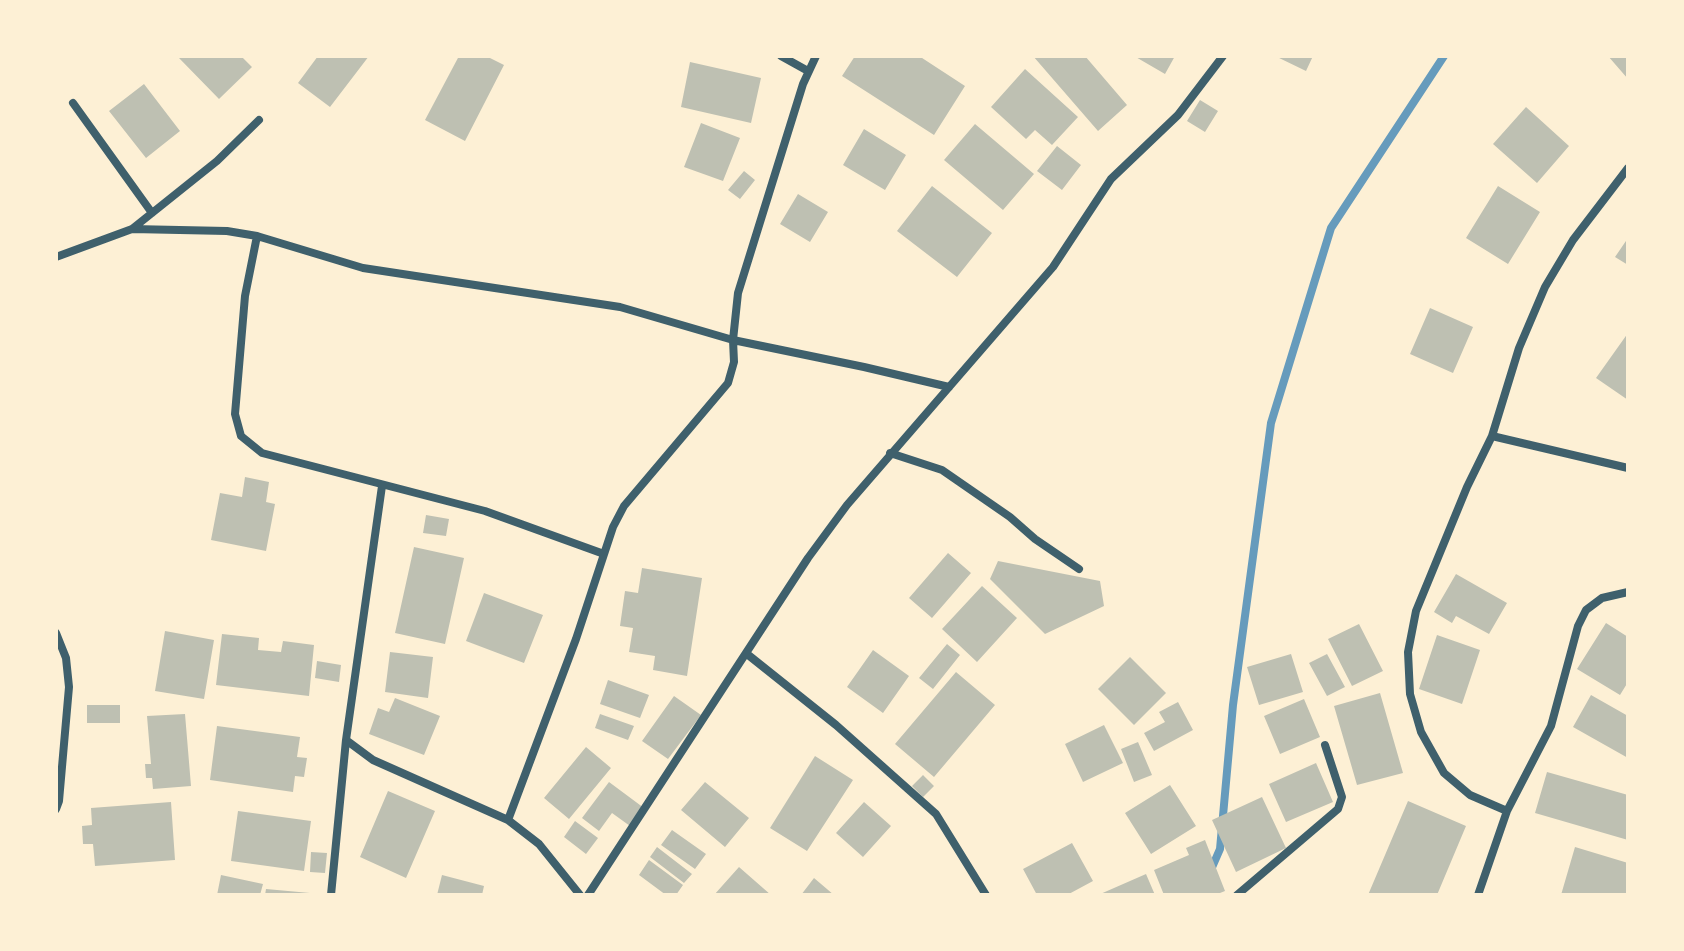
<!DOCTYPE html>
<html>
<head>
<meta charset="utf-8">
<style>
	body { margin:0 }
	#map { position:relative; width:1684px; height:951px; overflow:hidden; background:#fdf0d5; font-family:"Public Sans",sans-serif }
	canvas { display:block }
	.frame { position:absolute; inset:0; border:58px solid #fdf0d5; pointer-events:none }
</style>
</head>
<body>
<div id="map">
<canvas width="1684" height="951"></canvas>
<div class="frame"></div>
</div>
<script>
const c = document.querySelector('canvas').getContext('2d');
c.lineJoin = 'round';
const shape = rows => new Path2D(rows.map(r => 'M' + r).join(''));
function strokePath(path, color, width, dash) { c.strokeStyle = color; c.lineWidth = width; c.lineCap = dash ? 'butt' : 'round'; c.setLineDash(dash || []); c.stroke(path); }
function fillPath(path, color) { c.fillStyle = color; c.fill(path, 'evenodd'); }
strokePath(shape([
	[1210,872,1220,849,1233,705,1271,423,1331,228,1444,56]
]), '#669bbc', 8);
fillPath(shape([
	[181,56,241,56,252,67,219,99,179,58],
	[318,56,369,56,330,107,298,83],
	[459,56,486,56,504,65,465,141,425,120],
	[855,56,919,56,965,86,934,135,842,76],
	[1033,56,1085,56,1127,105,1098,131],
	[1134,56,1175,56,1165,74],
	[1275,56,1313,56,1306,71],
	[1608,56,1628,56,1628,79],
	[690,62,761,78,751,123,681,107],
	[1025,69,1078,117,1052,145,1035,130,1026,139,991,107],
	[144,84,180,131,146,158,109,111],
	[1200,100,1218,111,1205,132,1187,121],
	[1526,107,1569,146,1537,183,1493,144],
	[701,123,740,138,723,181,684,167],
	[975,124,1034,174,1003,210,944,160],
	[864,129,906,155,885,190,843,165],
	[1057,146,1081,165,1062,190,1037,171],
	[744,171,755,180,740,199,728,190],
	[932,186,992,233,957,277,897,231],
	[1498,186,1540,212,1508,264,1466,238],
	[798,194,828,212,810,242,780,224],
	[1628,238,1628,265,1615,257],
	[1430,308,1473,327,1453,373,1410,354],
	[1628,333,1628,400,1596,378],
	[245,477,269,482,266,502,275,504,266,551,211,540,220,493,242,497],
	[426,515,449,519,446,536,423,533],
	[414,547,464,558,445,644,395,633],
	[948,553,971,573,932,618,909,598],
	[998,561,1100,581,1104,606,1045,634,990,579],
	[642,568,702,578,687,676,653,670,655,656,629,652,633,628,620,626,625,591,638,593],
	[1456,574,1507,603,1489,634,1456,616,1452,623,1434,612],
	[982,586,1017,618,977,662,942,629],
	[484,593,543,615,524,663,466,641],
	[1606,623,1628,637,1628,682,1620,695,1577,669],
	[1359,624,1383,671,1352,686,1328,639],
	[165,631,214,640,204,699,155,691],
	[222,634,259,638,258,650,281,652,283,641,314,645,309,696,216,685],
	[1437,635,1480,650,1462,704,1419,689],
	[947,644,960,655,933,689,919,678],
	[873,650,909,676,883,713,847,687],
	[390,652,433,657,428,698,385,692],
	[1291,654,1303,692,1259,705,1247,667],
	[1327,654,1345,687,1327,696,1309,663],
	[1130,657,1166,693,1134,725,1098,689],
	[317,661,341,665,339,682,315,678],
	[956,672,995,705,934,777,895,744],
	[608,680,649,695,640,718,600,704],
	[1380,693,1403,773,1357,785,1334,706],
	[1591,695,1628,716,1628,758,1573,727],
	[674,696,701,715,668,759,642,741],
	[395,698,440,716,424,755,369,734,378,708,389,712],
	[1304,699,1320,737,1280,754,1264,716],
	[1178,702,1193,730,1154,751,1144,733,1165,722,1159,712],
	[87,705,120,705,120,723,87,723],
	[185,714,191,786,153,789,152,778,146,778,145,764,151,764,147,716],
	[600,714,634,726,628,740,595,728],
	[1104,725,1123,763,1083,782,1065,744],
	[217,726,300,737,297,757,307,758,304,777,295,776,293,792,210,780],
	[1138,742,1152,775,1134,782,1121,749],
	[586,747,611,768,569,819,544,798],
	[815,756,853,780,807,851,770,828],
	[1316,763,1333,802,1286,822,1269,784],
	[1547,772,1628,795,1628,840,1535,813],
	[923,775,934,786,923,797,912,786],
	[609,782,644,808,630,826,612,813,599,831,582,818],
	[705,782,749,818,725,847,681,810],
	[1170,785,1196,826,1151,854,1125,813],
	[388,791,435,811,406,878,360,857],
	[1262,797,1286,848,1236,872,1212,820],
	[1408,801,1466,826,1437,895,1368,895],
	[171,802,175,860,95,866,93,844,83,844,82,826,92,825,91,808],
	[864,802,891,826,863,857,836,833],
	[238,811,311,821,304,871,231,861],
	[575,821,598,838,586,854,564,837],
	[672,830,706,854,695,869,661,845],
	[1205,840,1225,891,1215,895,1164,895,1154,870,1189,855,1186,848],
	[1072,843,1093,881,1067,895,1037,895,1023,869],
	[657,847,692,874,684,883,650,857],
	[1575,847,1628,863,1628,895,1561,895],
	[311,852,327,853,325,873,310,872],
	[649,860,683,885,676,895,666,895,639,875],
	[739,867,771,895,714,895],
	[1146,874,1155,895,1098,895],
	[221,875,263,884,260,895,217,895],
	[442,875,484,886,482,895,437,895],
	[814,878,834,895,801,895],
	[266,889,310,893,310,895,265,895]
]), '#bec0b2');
strokePath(shape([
	[781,56,808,71],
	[73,103,152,213],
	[132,229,227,231,257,236,245,296,235,414,241,436,262,453,485,511,604,554],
	[257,236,363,268,620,307,733,340,864,367,949,387],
	[56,257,132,229,217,161,259,120],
	[1492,436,1628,468],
	[890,453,942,470,1010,517,1035,539,1079,569],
	[382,486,346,740,373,760,508,820,539,844,580,895],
	[56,633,66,658,69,687,59,801,56,809],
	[747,654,836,725,936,814,986,895],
	[1507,811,1470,795,1444,773,1421,732,1410,694,1408,652,1416,611,1467,487,1492,436,1519,348,1545,287,1573,240,1628,168],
	[508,820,576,639,613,527,624,506,728,383,734,362,733,340,738,293,803,84,816,56],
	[331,895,346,740],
	[588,895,808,558,847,505,1053,267,1111,179,1178,115,1223,56],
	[1237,895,1338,809,1342,797,1325,745],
	[1478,895,1507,811,1551,726,1578,626,1586,610,1602,598,1628,592]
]), '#3f606c', 8);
</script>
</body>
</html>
